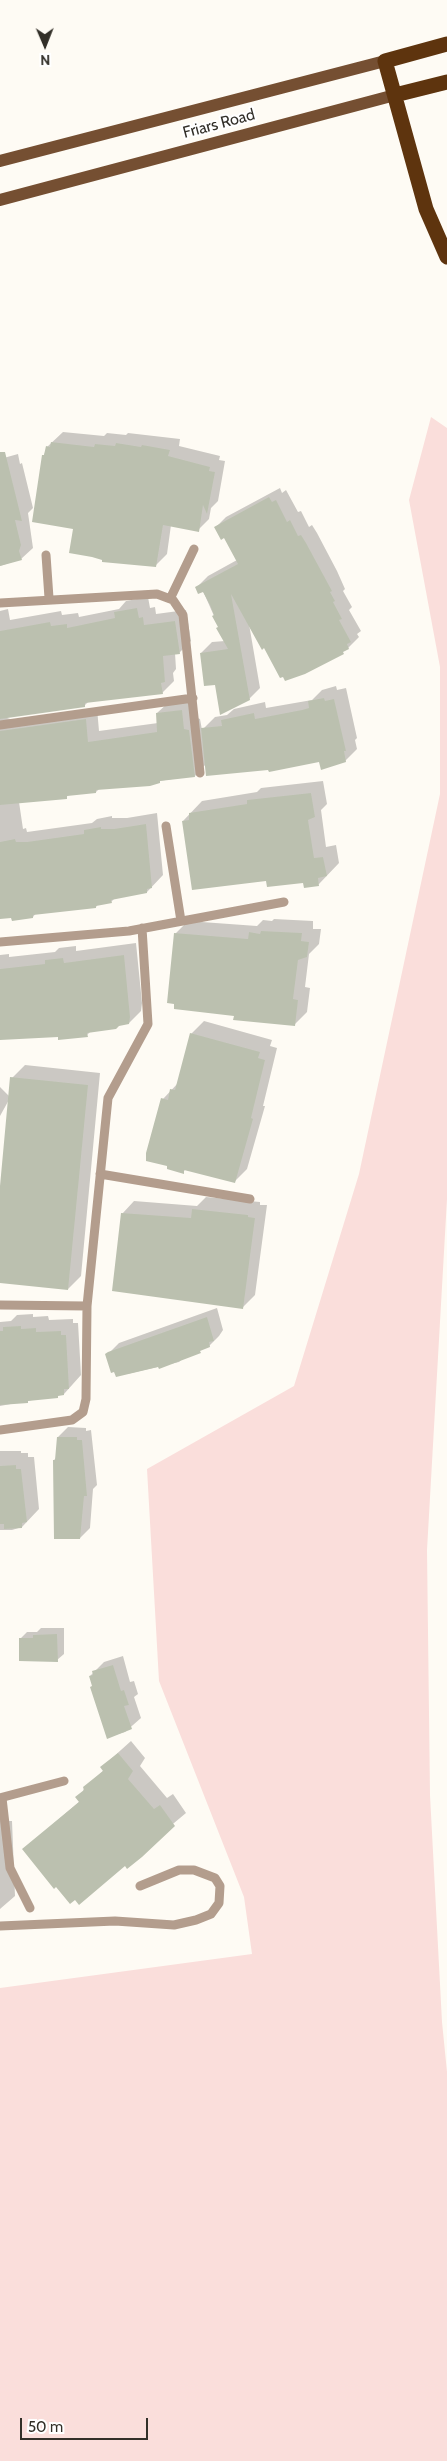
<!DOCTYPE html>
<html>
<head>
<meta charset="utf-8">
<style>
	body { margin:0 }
	#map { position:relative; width:447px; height:2461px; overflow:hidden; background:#fefbf4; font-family:Cabin,sans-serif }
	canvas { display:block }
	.north { position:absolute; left:20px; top:20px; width:50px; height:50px; -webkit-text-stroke:4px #fff; paint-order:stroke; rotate:179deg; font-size:14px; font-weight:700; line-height:20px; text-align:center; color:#322f28 }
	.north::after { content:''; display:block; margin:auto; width:18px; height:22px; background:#322f28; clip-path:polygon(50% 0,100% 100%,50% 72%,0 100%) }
	.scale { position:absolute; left:20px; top:2418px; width:128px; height:22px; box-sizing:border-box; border:2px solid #322f28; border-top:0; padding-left:6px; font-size:15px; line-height:18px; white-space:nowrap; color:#322f28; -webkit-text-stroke:4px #fff; paint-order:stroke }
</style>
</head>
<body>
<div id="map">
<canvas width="447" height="2461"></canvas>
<div class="north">N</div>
<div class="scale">50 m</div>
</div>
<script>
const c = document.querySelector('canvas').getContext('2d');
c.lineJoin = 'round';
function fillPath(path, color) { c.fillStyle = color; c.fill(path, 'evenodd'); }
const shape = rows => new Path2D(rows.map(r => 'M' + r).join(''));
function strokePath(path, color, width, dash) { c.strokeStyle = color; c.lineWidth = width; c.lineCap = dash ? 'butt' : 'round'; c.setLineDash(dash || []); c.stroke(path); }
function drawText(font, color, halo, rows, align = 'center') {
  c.font = font + ' Cabin,sans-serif'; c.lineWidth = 4; c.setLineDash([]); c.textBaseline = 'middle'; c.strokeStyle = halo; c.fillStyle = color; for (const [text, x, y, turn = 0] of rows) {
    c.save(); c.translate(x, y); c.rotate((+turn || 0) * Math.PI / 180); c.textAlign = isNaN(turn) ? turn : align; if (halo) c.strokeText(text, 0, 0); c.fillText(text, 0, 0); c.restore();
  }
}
fillPath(shape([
	[431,417,447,428,447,1199,427,1550,430,1795,442,2022,447,2072,447,2461,0,2461,0,1988,252,1954,244,1897,159,1681,147,1469,294,1386,359,1174,440,794,440,667,409,500]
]), '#fadedb');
fillPath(shape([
	[63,432,104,436,107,433,126,435,128,433,180,439,179,446,220,456,219,460,225,461,218,501,211,508,209,519,198,530,171,525,167,554,156,565,74,528,44,455,47,447],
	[18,454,20,464,22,463,33,508,28,513,33,548,21,559,0,566,0,459],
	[280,488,282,493,286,490,298,512,301,511,309,527,312,525,317,533,337,571,345,589,343,591,352,607,349,610,361,631,357,634,359,637,348,648,265,647,249,624,260,688,249,699,216,683,201,653,212,642,225,641,203,591,197,587,208,576,237,560,224,537,216,527,226,517],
	[148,597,150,608,155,607,156,614,186,610,191,641,179,653,175,653,176,669,173,673,174,681,162,693,89,701,84,706,4,717,13,720,97,708,99,731,158,723,157,713,169,702,193,700,195,717,200,719,202,730,215,717,227,715,234,709,265,702,266,708,312,700,322,690,336,686,337,690,346,688,357,738,355,740,357,749,345,761,320,760,269,768,206,764,195,776,99,789,96,792,69,795,66,797,19,802,23,829,26,828,27,832,92,823,97,819,112,816,112,818,127,818,157,813,163,875,147,892,115,898,111,902,98,904,96,907,36,913,33,917,0,918,0,611,8,609,10,620,61,611,62,615,78,613,79,617,119,609,126,601],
	[323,781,327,804,321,810,326,847,336,845,339,863,319,884,267,880,183,821,202,801,257,792,261,788],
	[274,919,313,921,313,929,321,929,319,944,309,954,305,987,310,988,307,1012,295,1024,235,1014,175,934,188,921,257,926,263,920,272,921],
	[136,943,142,1003,141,1011,129,1023,91,1031,87,1035,0,1039,0,955,9,954,9,957,55,952,59,948,76,946,76,951],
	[204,1021,272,1040,270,1046,277,1048,263,1106,265,1106,247,1169,234,1182,186,1169,183,1172,163,1099,179,1082,191,1034],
	[25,1065,100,1073,81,1276,68,1289,0,1282,0,1203,10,1098,0,1116,0,1087,10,1097,12,1078],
	[206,1197,260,1202,260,1205,267,1205,255,1295,243,1307,122,1214,134,1201,197,1206],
	[217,1308,223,1330,219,1336,209,1346,184,1357,179,1362,127,1374,107,1355,119,1343],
	[33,1314,33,1317,48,1316,49,1320,73,1319,73,1323,78,1323,81,1375,64,1394,0,1406,0,1322,11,1321,17,1315],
	[68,1427,86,1428,86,1431,91,1430,97,1485,93,1489,90,1528,80,1538,54,1460,57,1457,58,1437],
	[0,1451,21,1451,21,1453,28,1453,28,1457,34,1457,39,1509,22,1527,12,1530,0,1530],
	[41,1628,64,1628,64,1654,57,1660,20,1639,27,1632,37,1632],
	[123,1656,130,1682,134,1681,138,1694,134,1697,141,1718,125,1732,108,1737,90,1676,104,1662],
	[131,1741,145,1758,140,1766,167,1798,173,1794,186,1813,125,1864,24,1849,80,1801,84,1788,104,1770,102,1767],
	[0,1821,12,1821,15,1896,0,1909]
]), '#0003');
fillPath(shape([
	[51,442,94,447,95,444,115,446,116,443,141,447,142,445,170,450,168,456,210,467,209,471,215,472,207,514,203,505,199,532,163,525,156,567,102,562,102,560,92,557,69,553,73,529,32,522,42,455,44,455,46,446,50,447],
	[0,452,5,452,22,521,15,520,21,545,19,551,22,560,0,566],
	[269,497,272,502,276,500,287,522,290,520,298,536,301,535,306,543,332,591,330,592,335,601,333,602,342,619,339,620,351,642,347,644,349,649,343,652,344,654,305,674,285,681,283,677,280,678,264,648,262,650,231,594,250,700,220,715,215,685,204,686,200,653,228,649,216,628,218,627,212,616,214,615,210,605,203,592,198,594,195,587,238,564,224,538,221,540,214,527],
	[137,608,139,618,143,617,144,625,175,621,180,654,163,656,165,682,161,683,163,694,85,703,85,707,0,719,0,631,50,622,51,626,67,624,67,628,115,618,114,612],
	[324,698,325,701,334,699,346,751,344,751,346,762,321,770,319,762,269,772,268,770,206,776,201,728,222,726,221,720,254,713,255,719,302,710,309,708,308,701],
	[182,710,184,729,189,730,195,777,160,781,160,783,150,786,96,790,96,793,67,796,67,799,0,805,0,731,86,719,88,742,157,732,156,713],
	[311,793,315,817,308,820,314,858,323,857,327,876,318,878,319,886,304,888,303,883,267,887,266,881,192,890,182,821,189,820,189,813,247,804,247,800],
	[146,824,152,888,147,889,147,893,111,900,112,903,96,906,96,908,33,915,33,918,12,921,11,918,0,919,0,842,15,839,16,842,27,842,84,834,84,830,101,827,101,829,114,829],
	[261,931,302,933,301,941,309,942,307,957,298,960,293,999,298,1000,295,1026,233,1020,234,1016,174,1009,174,1004,167,1003,174,933,248,939,249,932,260,934],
	[124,955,130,1017,129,1024,119,1026,116,1029,87,1033,88,1037,58,1040,58,1037,0,1040,0,969,45,964,45,960,63,958,64,963],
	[190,1033,260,1052,258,1058,265,1060,251,1118,253,1119,235,1183,184,1170,184,1174,167,1169,167,1166,146,1161,146,1153,161,1098,168,1100,170,1089,175,1090],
	[10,1077,88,1085,68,1290,0,1283,0,1186],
	[192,1209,248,1215,248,1217,255,1218,243,1309,112,1291,121,1213,191,1218],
	[207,1317,214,1341,209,1342,210,1347,200,1351,201,1353,159,1369,158,1367,116,1377,114,1372,111,1373,105,1354,108,1352],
	[21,1326,21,1329,36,1328,36,1332,61,1331,61,1335,66,1335,69,1389,64,1389,64,1395,58,1396,58,1398,28,1401,28,1403,0,1405,0,1331,3,1331,3,1327],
	[57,1437,77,1437,77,1440,82,1440,87,1496,84,1496,80,1539,54,1539,53,1460,55,1460],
	[16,1465,16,1469,21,1469,27,1522,22,1523,22,1528,4,1529,4,1524,0,1524,0,1466],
	[57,1634,58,1662,19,1661,19,1638,33,1638,33,1635],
	[113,1665,121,1691,124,1690,129,1705,124,1706,132,1729,107,1739,90,1687,92,1686,89,1676,93,1675,92,1671],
	[118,1753,133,1771,128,1779,154,1809,160,1805,175,1826,142,1857,127,1869,125,1866,79,1905,75,1900,70,1904,56,1887,54,1889,22,1849,79,1802,75,1797,84,1790,83,1787,103,1771,100,1767]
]), '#bbc0af');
strokePath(shape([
	[46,555,49,598],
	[170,599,194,549],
	[0,603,157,594,173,600,183,615,200,773],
	[0,725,193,698],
	[166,826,181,921],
	[0,942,129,931,284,902],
	[100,1174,250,1199],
	[0,1305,87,1306],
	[0,1430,72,1420,83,1412,86,1399,87,1306,108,1098,148,1024,142,928],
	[0,1798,64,1781],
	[2,1798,10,1868,30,1908],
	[0,1926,115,1921,174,1925,196,1920,211,1914,219,1903,220,1886,215,1878,194,1870,179,1870,140,1886]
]), '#b39d8d', 9);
strokePath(shape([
	[0,161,385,61],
	[0,200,395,95]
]), '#754f32', 12);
strokePath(shape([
	[447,44,385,61,426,209,447,257],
	[395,95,447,82]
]), '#5e340e', 15);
drawText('16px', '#322f28', '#fff', [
	["Friars Road",219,124,-15]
]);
</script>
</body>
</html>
